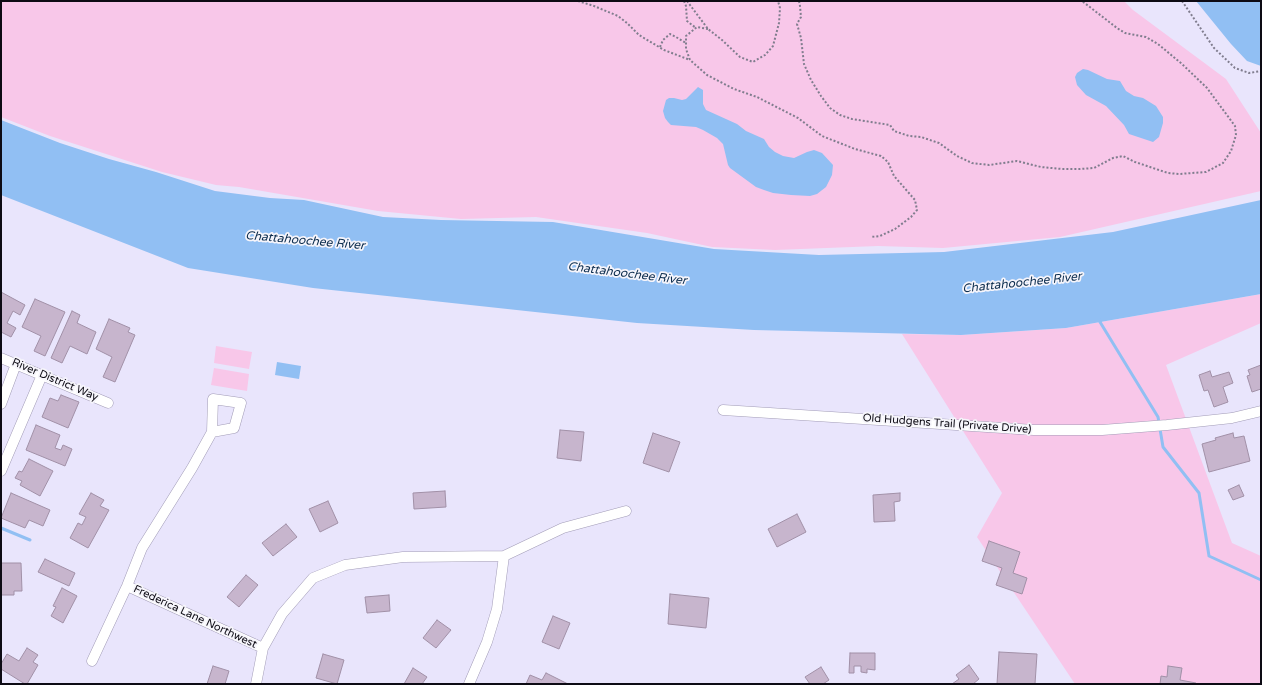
<!DOCTYPE html>
<html>
<head>
<meta charset="utf-8">
<style>
	body { margin:0 }
	#map { position:relative; width:1262px; height:685px; overflow:hidden; background:#e9e5fc; font-family:"Varela Round",sans-serif }
	canvas { display:block }
	.frame { position:absolute; inset:0; border:2px solid #0d0b14; pointer-events:none }
</style>
</head>
<body>
<div id="map">
<canvas width="1262" height="685"></canvas>
<div class="frame"></div>
</div>
<script>
const c = document.querySelector('canvas').getContext('2d');
c.lineJoin = 'round';
function fillPath(path, color) { c.fillStyle = color; c.fill(path, 'evenodd'); }
const shape = rows => new Path2D(rows.map(r => 'M' + r).join(''));
function strokePath(path, color, width, dash) { c.strokeStyle = color; c.lineWidth = width; c.lineCap = dash ? 'butt' : 'round'; c.setLineDash(dash || []); c.stroke(path); }
function drawText(font, color, halo, rows, align = 'center') {
  c.font = font + ' "Varela Round",sans-serif'; c.lineWidth = 3.5; c.setLineDash([]); c.textBaseline = 'middle'; c.strokeStyle = halo; c.fillStyle = color; for (const [text, x, y, turn = 0] of rows) {
    c.save(); c.translate(x, y); c.rotate((+turn || 0) * Math.PI / 180); c.textAlign = isNaN(turn) ? turn : align; if (halo) c.strokeText(text, 0, 0); c.fillText(text, 0, 0); c.restore();
  }
}
fillPath(shape([
	[1,1,1124,1,1133,10,1226,79,1261,133,1261,191,1060,237,943,248,878,246,775,250,712,247,647,233,536,217,461,219,378,211,239,187,216,185,162,172,50,136,1,117],
	[1261,294,1261,323,1166,365,1232,543,1261,556,1261,684,1075,684,977,537,1002,493,902,334,961,335,1066,328],
	[216,346,252,352,249,369,214,363],
	[214,368,249,374,247,391,211,385]
]), '#f8c7e9');
fillPath(shape([
	[1196,1,1261,1,1261,66,1247,61,1231,44],
	[1083,69,1088,70,1107,79,1120,81,1126,91,1134,96,1143,98,1156,106,1163,117,1163,123,1159,137,1153,142,1129,134,1124,125,1106,106,1086,95,1077,85,1075,77,1077,73],
	[698,87,703,90,703,104,706,110,737,124,746,131,764,139,769,147,775,152,783,156,794,158,807,152,814,150,822,153,833,165,832,175,826,187,817,194,810,196,791,195,773,193,764,190,756,187,730,168,728,165,723,144,717,138,703,130,696,127,671,125,668,122,665,118,663,111,666,100,669,98,674,98,682,100,686,99],
	[1,120,60,143,109,159,156,172,215,191,270,198,304,200,383,217,441,220,553,222,714,249,819,255,944,252,1113,232,1261,200,1261,294,1066,328,961,335,754,330,637,323,313,288,188,268,1,195],
	[277,362,301,366,299,379,275,375]
]), '#91bff3');
strokePath(shape([
	[1101,320,1100,322,1158,417,1163,447,1199,493,1209,556,1261,580],
	[1,528,30,540]
]), '#91bff3', 3);
const building = shape([
	[1,292,25,305,20,315,13,311,7,323,16,328,11,337,1,332,1,292],
	[35,299,65,312,45,356,34,351,41,336,22,327,35,299],
	[72,311,80,315,77,323,96,332,87,354,70,346,62,363,51,358,72,311],
	[109,319,130,328,128,332,135,335,115,382,103,377,112,357,96,349,109,319],
	[1261,365,1261,389,1252,392,1247,376,1250,375,1248,370,1261,365],
	[1210,371,1212,377,1229,372,1233,383,1223,387,1228,402,1214,407,1208,390,1204,391,1199,375,1210,371],
	[61,395,79,402,68,428,42,417,50,398,58,401,61,395],
	[36,425,60,435,55,448,61,450,63,445,72,449,65,466,26,450,36,425],
	[560,430,584,432,581,461,557,458,560,430],
	[653,433,680,442,669,472,643,463,653,433],
	[1233,433,1234,438,1244,436,1250,461,1209,472,1202,444,1216,440,1215,438,1233,433],
	[29,459,53,471,40,496,20,485,22,481,15,478,19,471,22,472,29,459],
	[1239,485,1244,496,1233,500,1228,490,1239,485],
	[445,491,446,507,414,509,413,493,445,491],
	[11,493,50,510,43,526,29,520,25,528,1,518,11,493],
	[91,493,104,500,100,506,109,510,88,548,70,538,78,523,82,525,86,517,79,514,91,493],
	[900,493,900,501,894,502,895,521,874,522,873,495,900,493],
	[328,501,338,523,320,532,309,509,328,501],
	[797,514,806,532,777,547,768,529,797,514],
	[286,524,297,537,273,556,262,543,286,524],
	[989,541,1020,552,1013,573,1027,578,1022,594,996,585,1002,568,982,561,989,541],
	[45,559,75,573,69,586,38,572,45,559],
	[1,563,21,563,22,591,14,591,14,595,1,595,1,563],
	[246,575,258,585,239,607,227,597,246,575],
	[62,588,77,596,63,623,51,616,56,607,53,606,62,588],
	[670,594,709,598,706,628,668,624,670,594],
	[389,595,390,611,367,613,365,597,389,595],
	[553,616,570,623,559,649,542,642,553,616],
	[437,620,451,630,436,648,423,638,437,620],
	[27,648,38,655,33,662,38,665,27,684,25,684,1,669,1,664,7,654,19,661,27,648],
	[999,652,1037,654,1035,684,997,684,999,652],
	[850,653,875,653,875,670,867,669,867,673,861,672,861,666,854,666,854,673,849,673,850,653],
	[323,654,344,660,337,684,316,678,323,654],
	[969,665,979,679,973,684,952,684,959,679,956,675,969,665],
	[213,666,229,671,225,684,207,684,213,666],
	[1168,666,1182,668,1180,680,1196,683,1196,684,1160,684,1161,676,1167,677,1168,666],
	[821,667,829,680,823,684,810,684,805,677,821,667],
	[413,668,427,677,422,684,404,684,413,668],
	[546,673,568,684,526,684,530,675,542,680,546,673]
]);
fillPath(building, '#c7b5cd');
strokePath(building, '#a190a7', 1);
const minor = shape([
	[1,358,108,403],
	[1,404,16,364],
	[723,410,1034,430,1102,430,1167,425,1232,418,1261,411],
	[1,471,42,375],
	[127,586,263,648],
	[92,661,127,586,142,548,192,468,212,432,234,428,241,403,213,399,212,432],
	[256,684,263,648,282,614,313,578,345,565,403,557,504,556,563,528,626,511],
	[469,684,487,642,497,609,504,556]
]);
strokePath(minor, '#a29cb7', 11);
strokePath(shape([
	[578,1,594,6,618,16,627,23,639,35,664,50,690,60],
	[684,1,686,6,687,21,696,28],
	[687,1,708,29,722,40,740,57,753,62,765,55,773,46,779,23,780,8,778,1],
	[799,1,800,6,801,17,797,24,801,38,804,64,811,80,821,96,830,108,840,115,852,119,890,125,894,131,909,136,921,137,939,143,957,156,972,163,989,165,1017,161,1041,167,1062,169,1080,169,1094,168,1113,158,1123,156,1135,162,1168,173,1179,174,1206,172,1223,163,1231,151,1236,135,1235,126,1207,88,1182,64,1158,44,1146,37,1125,33,1117,28,1082,1],
	[1182,1,1214,48,1235,68,1249,73,1261,71],
	[708,29,697,27,686,36,686,49,690,60,707,75,734,89,757,97,798,118,822,136,855,149,881,156,888,162,894,176,915,200,917,210,911,217,895,229,880,236,871,237],
	[660,47,663,40,670,34,676,37,686,43]
]), '#807d8e', 2, [2, 2]);
strokePath(minor, '#fff', 10);
drawText('11px', '#0d0b14', '#f6f5fb', [
	["River District Way",55,380,23],
	["Old Hudgens Trail (Private Drive)",947,424,4],
	["Frederica Lane Northwest",195,617,25]
]);
drawText('italic 12px', '#0b2c4d', '#f6f5fb', [
	["Chattahoochee River",305,241,5],
	["Chattahoochee River",627,274,7],
	["Chattahoochee River",1022,283,-6]
]);
</script>
</body>
</html>
